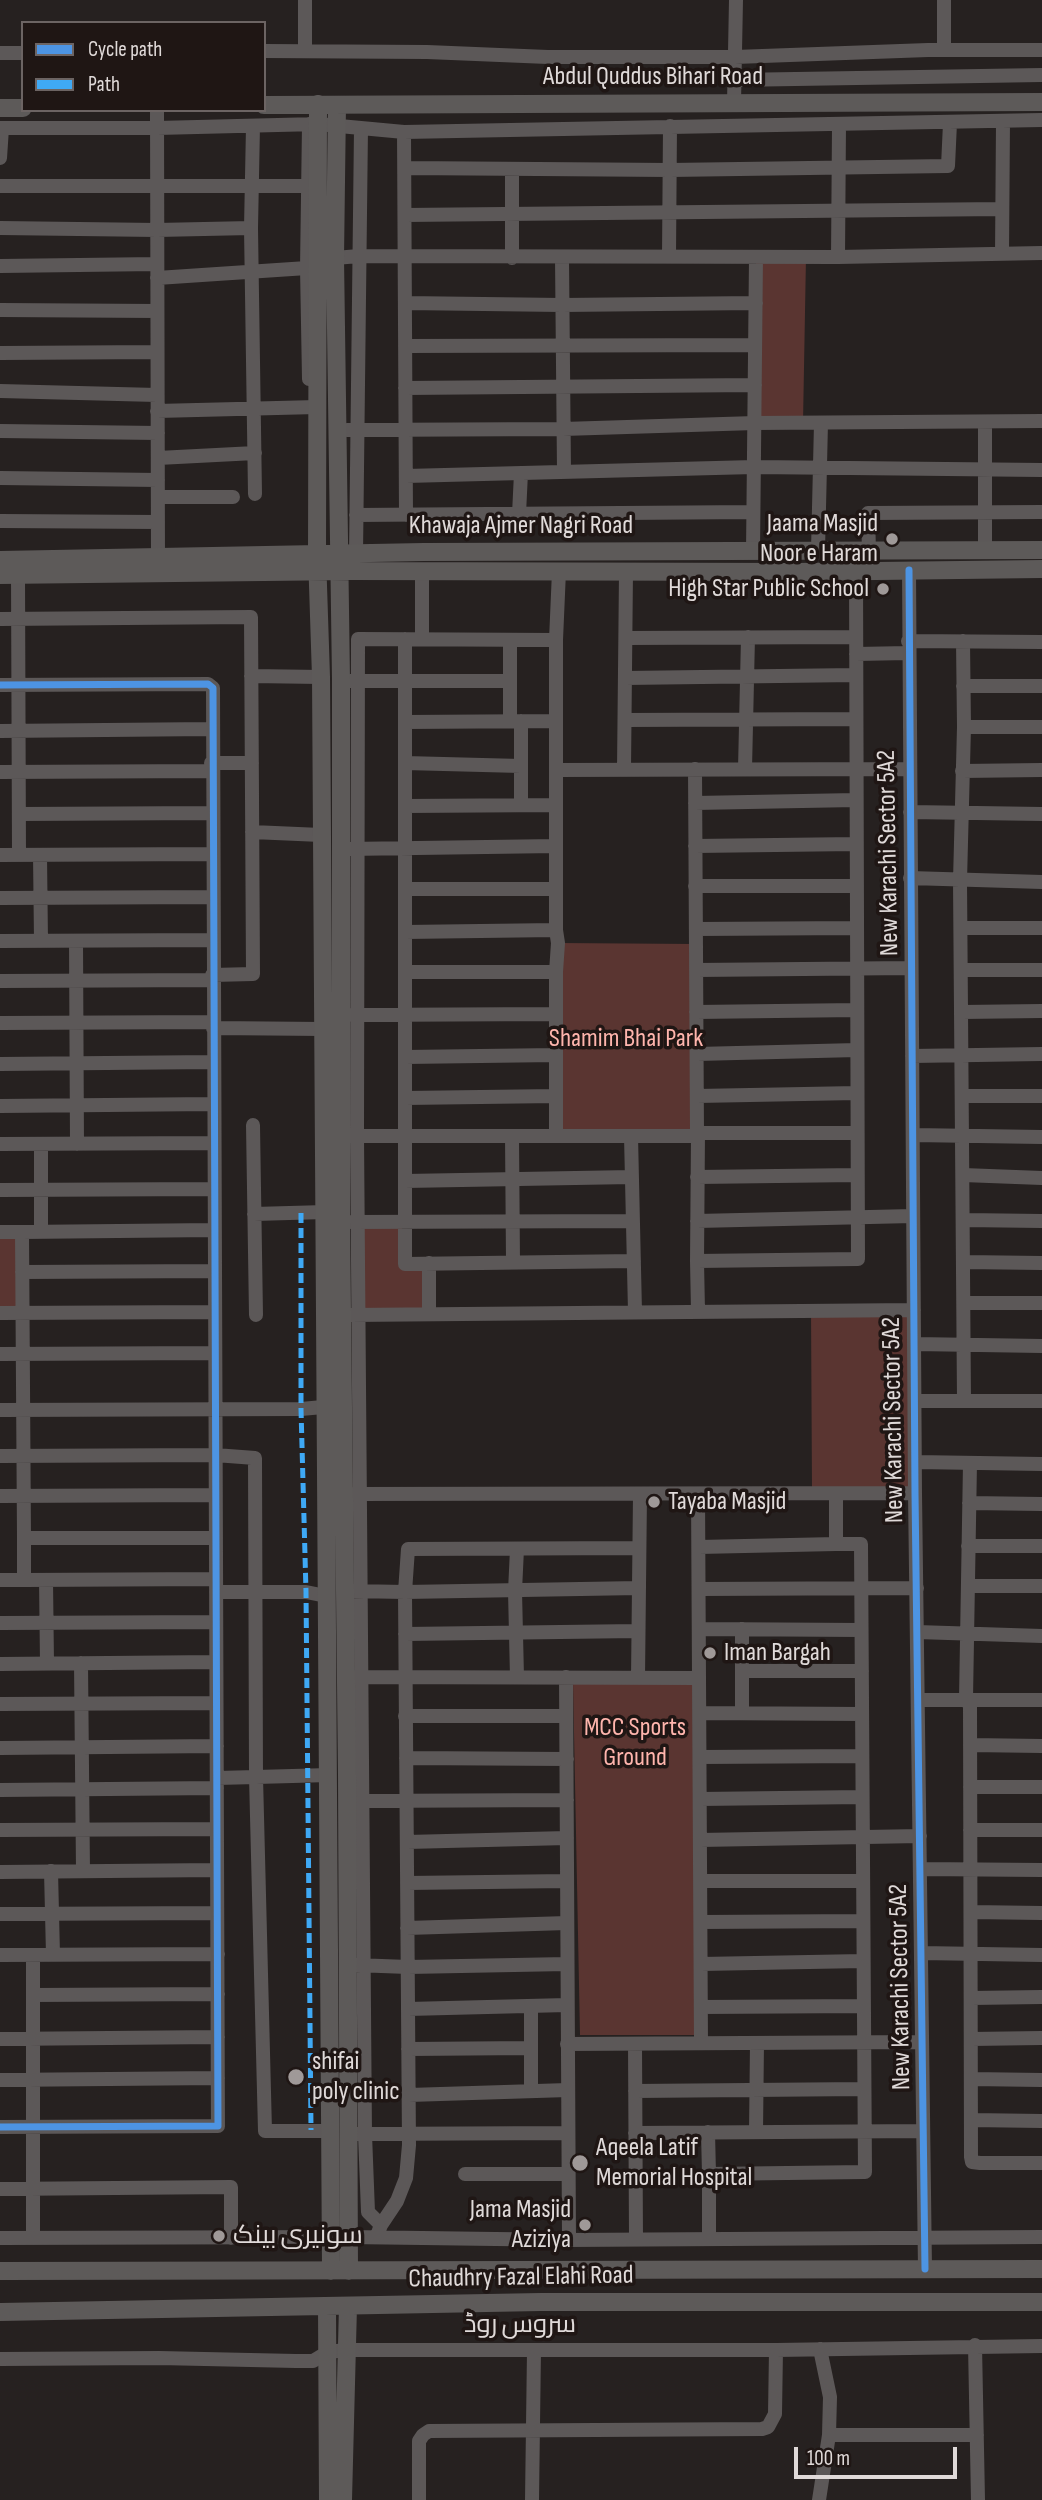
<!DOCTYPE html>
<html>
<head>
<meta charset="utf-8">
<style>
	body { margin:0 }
	#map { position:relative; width:1042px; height:2500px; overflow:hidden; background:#262120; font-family:"Sofia Sans Condensed",sans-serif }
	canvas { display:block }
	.legend { position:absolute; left:21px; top:21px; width:245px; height:91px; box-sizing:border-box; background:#1f1614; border:2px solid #6c6463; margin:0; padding:9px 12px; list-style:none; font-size:21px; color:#e0dad9 }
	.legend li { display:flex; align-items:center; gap:14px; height:35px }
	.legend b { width:35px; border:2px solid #6c6463 }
	.scale { position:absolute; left:794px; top:2447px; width:163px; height:32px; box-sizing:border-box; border:4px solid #e0dad9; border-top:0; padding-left:9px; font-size:21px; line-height:24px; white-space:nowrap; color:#e0dad9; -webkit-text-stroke:5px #1f1614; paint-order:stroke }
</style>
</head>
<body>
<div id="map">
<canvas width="1042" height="2500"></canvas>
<ul class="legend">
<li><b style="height:9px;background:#4d94e3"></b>Cycle path</li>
<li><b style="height:9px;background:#3fa9f5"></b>Path</li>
</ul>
<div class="scale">100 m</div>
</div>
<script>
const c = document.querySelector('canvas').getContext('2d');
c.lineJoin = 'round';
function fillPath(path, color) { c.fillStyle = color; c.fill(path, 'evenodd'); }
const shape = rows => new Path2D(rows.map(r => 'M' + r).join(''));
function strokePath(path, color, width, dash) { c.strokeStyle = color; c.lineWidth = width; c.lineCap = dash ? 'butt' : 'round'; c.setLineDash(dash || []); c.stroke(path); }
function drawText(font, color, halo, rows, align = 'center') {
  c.font = font + ' "Sofia Sans Condensed",Cairo,sans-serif'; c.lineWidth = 7; c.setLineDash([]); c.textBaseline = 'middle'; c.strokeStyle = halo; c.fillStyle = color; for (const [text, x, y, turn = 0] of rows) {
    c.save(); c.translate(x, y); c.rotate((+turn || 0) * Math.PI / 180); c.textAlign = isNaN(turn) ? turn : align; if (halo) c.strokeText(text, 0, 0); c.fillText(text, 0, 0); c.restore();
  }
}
fillPath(shape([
	[756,257,806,257,803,423,755,423],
	[558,943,696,944,693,1136,556,1135],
	[402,1224,403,1265,427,1267,427,1310,360,1311,360,1225],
	[0,1232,22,1232,22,1313,0,1313],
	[811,1310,914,1310,915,1493,812,1493],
	[573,1682,696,1682,695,2035,580,2035]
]), '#5a3531');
strokePath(shape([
	[305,0,305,51],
	[944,0,944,50],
	[264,51,427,52,548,57,735,57,928,50,1042,50],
	[0,53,23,53],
	[734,80,1042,75],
	[734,103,736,0],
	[157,110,158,559],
	[253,126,251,228,255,494],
	[0,128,157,128,318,124,361,128,356,555],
	[361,128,404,132,1042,120],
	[404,132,406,515],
	[0,158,2,128],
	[405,168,670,170,948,166,950,123],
	[512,169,512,258],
	[0,186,316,186],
	[405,215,1002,209],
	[0,228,157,230,251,228],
	[1002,254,1003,122],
	[669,256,670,126],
	[838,257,839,125],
	[562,258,564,472],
	[0,266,157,264],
	[157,278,307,268,335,258,359,256,838,257,1042,253],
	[405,303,562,305,756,303],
	[0,310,157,311],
	[405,346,755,345],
	[0,353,157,352],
	[309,379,307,268,309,124],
	[405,388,755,385],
	[0,391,157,395],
	[157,411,317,407],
	[985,422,985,551],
	[347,430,563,429,755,423,1042,421],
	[0,431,158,433],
	[158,458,255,453],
	[406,476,754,467,1042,470],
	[0,478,158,480],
	[158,497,233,497],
	[519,514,521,473],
	[356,515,753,512],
	[0,521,158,522],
	[818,550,821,423],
	[753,552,756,257],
	[869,552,868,513,1042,512],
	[909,570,915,1493,925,2269],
	[422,572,422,639],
	[18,575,19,855],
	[0,619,251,617,253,974,212,975],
	[626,638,856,637],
	[405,639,405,1264,634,1261],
	[510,640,510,721],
	[908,641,1042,642],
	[963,641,964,727,960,881,964,1401],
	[856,654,908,653],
	[251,676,321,677],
	[625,678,856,675],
	[350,681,510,681],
	[0,685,208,684,213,688,218,2126,0,2127],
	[963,686,1042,686],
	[625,720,856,719],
	[521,721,521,805],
	[405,722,556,721],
	[964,727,1042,727],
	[0,731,211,729],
	[211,763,252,763],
	[405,763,521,766],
	[624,769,626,572],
	[695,769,697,1133],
	[745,769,748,637],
	[556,770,909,769],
	[962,771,1042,770],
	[0,772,211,771],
	[695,803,856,800],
	[405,806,556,805],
	[910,812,1042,814],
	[19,814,212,813],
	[252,832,321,835],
	[695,846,856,844],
	[347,849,556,846],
	[0,855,212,854],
	[40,855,41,941],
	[910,878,1042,882],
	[695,886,857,886],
	[405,889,556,889],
	[0,898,212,897],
	[961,928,1042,928],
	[696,929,857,928],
	[405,932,556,930],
	[0,941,212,940],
	[76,941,77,1144],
	[696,970,911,968],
	[961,970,1042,970],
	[405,972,556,972],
	[0,981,212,980],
	[696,1012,857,1010],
	[962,1012,1042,1011],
	[351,1015,556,1014],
	[0,1023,213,1022],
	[213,1028,323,1029],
	[697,1054,857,1050],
	[912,1056,1042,1054],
	[405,1057,556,1055],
	[0,1064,213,1062],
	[697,1096,857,1093],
	[963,1096,1042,1096],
	[405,1098,556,1096],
	[0,1106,213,1104],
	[253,1125,256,1315],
	[556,1135,556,972,558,943,556,930,556,640,559,571],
	[913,1135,1042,1137],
	[350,1136,693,1136,698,1133,857,1133],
	[512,1136,513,1262],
	[631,1136,635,1312],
	[0,1144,213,1143],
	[41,1144,41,1231],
	[963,1175,1042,1178],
	[697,1177,857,1175],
	[405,1181,632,1177],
	[0,1190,214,1189],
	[254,1214,325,1212],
	[964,1220,1042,1221],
	[697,1221,913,1216],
	[351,1222,633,1221],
	[0,1232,22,1232,24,1538,24,1580,0,1580],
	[22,1232,214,1230],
	[697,1261,698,1133],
	[964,1262,1042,1263],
	[22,1272,214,1271],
	[964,1303,1042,1303],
	[698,1311,697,1261,858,1259,856,571],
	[0,1313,214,1312],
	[429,1313,429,1263],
	[351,1315,914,1310],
	[915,1344,1042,1346],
	[0,1354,214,1353],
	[915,1401,1042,1401],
	[0,1410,301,1409,334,1406],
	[0,1456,215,1455,255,1458,256,1777,217,1778],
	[916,1462,1042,1464],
	[970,1463,966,1699,970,1706,971,2157,972,2162,980,2163,1042,2163],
	[353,1494,915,1493],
	[698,1494,701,2043],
	[0,1496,215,1495],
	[969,1503,1042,1504],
	[24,1538,216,1538],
	[968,1546,1042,1546],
	[699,1547,836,1544],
	[24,1580,216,1579],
	[46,1580,47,1663],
	[968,1586,1042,1586],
	[699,1589,917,1588],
	[352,1591,405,1592,408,1549,639,1548],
	[216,1592,306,1592,326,1596],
	[0,1623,216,1622],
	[699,1629,861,1630],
	[917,1632,1042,1636],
	[405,1634,638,1631],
	[81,1663,83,1871],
	[0,1664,216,1662],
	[743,1671,862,1671],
	[355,1677,699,1678],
	[517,1677,515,1591,517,1549],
	[566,1677,569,2240],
	[638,1678,640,1494],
	[918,1700,1042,1700],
	[0,1704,216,1703],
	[700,1713,862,1714],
	[742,1713,742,1629],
	[405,1716,566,1716],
	[970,1745,1042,1746],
	[0,1748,217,1746],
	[700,1757,862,1756],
	[406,1758,567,1759],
	[329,1775,256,1777,265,2131,330,2131],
	[970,1787,1042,1787],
	[0,1790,217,1788],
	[700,1799,862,1797],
	[355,1801,567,1800],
	[0,1830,217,1829],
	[970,1830,1042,1830],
	[700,1840,920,1836],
	[407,1842,567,1838],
	[920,1869,1042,1870],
	[51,1871,53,1955],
	[0,1872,217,1870],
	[701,1881,863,1881],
	[407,1883,567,1881],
	[971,1912,1042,1913],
	[0,1914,217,1913],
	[701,1922,863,1921],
	[407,1928,567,1923],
	[921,1953,1042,1955],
	[0,1955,218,1954],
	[33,1955,33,2238],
	[701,1964,863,1961],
	[355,1965,408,1967,567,1964],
	[33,1995,218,1994],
	[971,1998,1042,1997],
	[701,2007,864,2006],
	[408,2009,567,2005],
	[0,2039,218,2037],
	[971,2039,1042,2038],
	[567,2044,922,2042],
	[635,2044,636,2239],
	[408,2049,531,2048],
	[971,2079,1042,2080],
	[0,2080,218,2078],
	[531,2091,531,2006],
	[635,2091,864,2089],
	[409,2095,568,2090],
	[971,2120,1042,2121],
	[708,2132,709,2174],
	[756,2132,757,2043],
	[635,2133,923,2131],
	[356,2134,568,2133],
	[465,2174,568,2174],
	[0,2189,231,2187,231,2238],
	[381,2225,368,2212,365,2134,357,1136,358,639,556,640],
	[378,2233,381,2225,397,2201,406,2178,409,2145,405,1592,639,1588],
	[0,2238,349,2237,569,2240,1042,2237],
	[709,2239,709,2174,865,2172,861,1544,836,1544,836,1494],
	[975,2345,978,2500],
	[0,2359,159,2358,296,2361,313,2361,328,2352,346,2350,776,2350,1042,2346],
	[829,2435,977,2435],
	[419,2500,419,2441,423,2435,429,2431,762,2429,768,2427,775,2414,776,2350],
	[532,2500,534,2350],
	[819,2500,829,2435,830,2397,820,2349]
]), '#5c5858', 14);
strokePath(shape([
	[318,104,317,555,321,677,331,2271],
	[264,105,1042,102],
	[337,105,335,258,341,680,341,1222,347,1775,349,2271],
	[0,108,23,108],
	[0,560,424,552,1042,550],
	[0,575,351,571,795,572,1042,569],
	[0,2271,1042,2269],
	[327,2306,328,2500],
	[0,2312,541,2302,1042,2302],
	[343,2500,348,2306]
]), '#5d5a59', 18);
strokePath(shape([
	[301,1213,301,1409,306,1592,311,2130]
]), '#3fa9f5', 5, [10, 5]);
strokePath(shape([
	[909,570,915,1493,925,2269],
	[0,685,208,684,213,688,218,2126,0,2127]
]), '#4d94e3', 7);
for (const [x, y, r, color] of [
	[892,539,7,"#9f9998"],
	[883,589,7,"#9f9998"],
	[654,1502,7,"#9f9998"],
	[710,1653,7,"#9f9998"],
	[296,2077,9,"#9f9998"],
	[580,2163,9,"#9f9998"],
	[585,2225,7,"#9f9998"],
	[219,2236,7,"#9f9998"]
]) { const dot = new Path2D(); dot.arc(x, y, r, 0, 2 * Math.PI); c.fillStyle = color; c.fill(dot); strokePath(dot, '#1f1614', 2.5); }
drawText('26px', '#e0dad9', '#1f1614', [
	["Abdul Quddus Bihari Road",653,77],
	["Khawaja Ajmer Nagri Road",521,526],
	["New Karachi Sector 5A2",889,853,-91],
	["New Karachi Sector 5A2",894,1420,-91],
	["New Karachi Sector 5A2",901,1987,-91],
	["Chaudhry Fazal Elahi Road",521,2278,-1],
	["سروس روڈ",520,2325]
]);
drawText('26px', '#e0dad9', '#1f1614', [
	["Jaama Masjid",878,524,"right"],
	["Noor e Haram",878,554,"right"],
	["High Star Public School",869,589,"right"],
	["Tayaba Masjid",668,1502],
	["Iman Bargah",724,1653],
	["shifai",312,2062],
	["poly clinic",312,2092],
	["Aqeela Latif",596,2148],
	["Memorial Hospital",596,2178],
	["Jama Masjid",571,2210,"right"],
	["Aziziya",571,2240,"right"],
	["سونیری بینک",233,2236]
], 'left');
drawText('26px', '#ffb5ad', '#1f1614', [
	["Shamim Bhai Park",626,1039],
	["MCC Sports",635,1728],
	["Ground",635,1758]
]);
</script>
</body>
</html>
